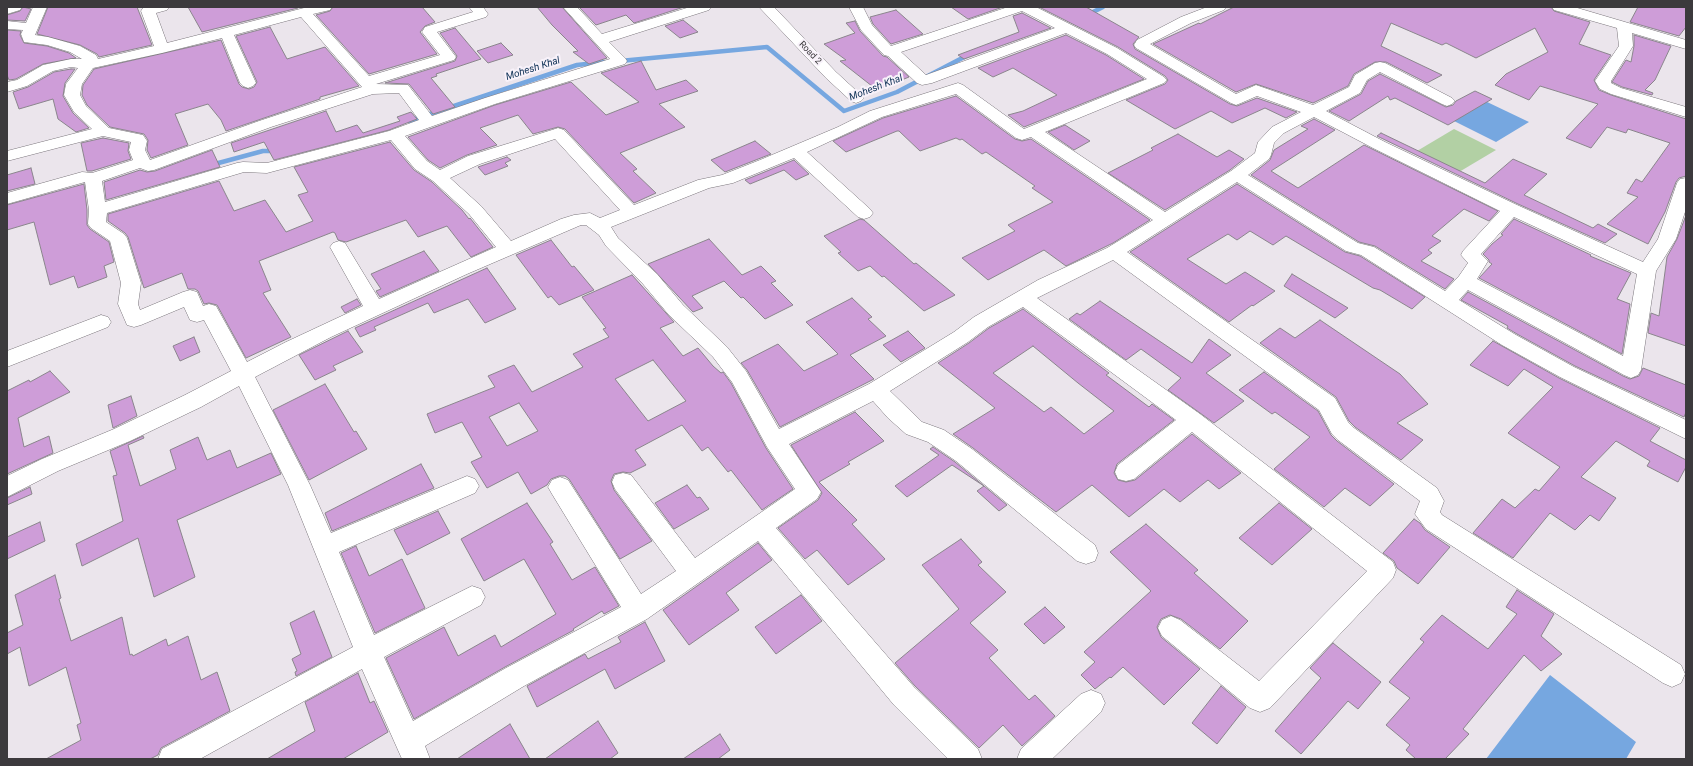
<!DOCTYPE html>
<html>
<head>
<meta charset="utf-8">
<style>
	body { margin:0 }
	#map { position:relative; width:1693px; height:766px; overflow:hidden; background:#ebe5ec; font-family:Roboto,sans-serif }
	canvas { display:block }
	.frame { position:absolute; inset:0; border:8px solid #3c3a3d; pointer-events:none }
</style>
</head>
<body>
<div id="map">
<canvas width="1693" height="766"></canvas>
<div class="frame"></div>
</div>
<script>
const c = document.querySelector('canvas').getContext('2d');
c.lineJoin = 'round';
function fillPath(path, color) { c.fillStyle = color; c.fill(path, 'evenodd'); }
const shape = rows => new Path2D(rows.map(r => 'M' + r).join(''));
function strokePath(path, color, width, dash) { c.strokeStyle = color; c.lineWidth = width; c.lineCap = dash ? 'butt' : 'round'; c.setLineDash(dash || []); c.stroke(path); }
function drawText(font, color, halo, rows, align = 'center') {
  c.font = font + ' Roboto,sans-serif'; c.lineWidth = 4; c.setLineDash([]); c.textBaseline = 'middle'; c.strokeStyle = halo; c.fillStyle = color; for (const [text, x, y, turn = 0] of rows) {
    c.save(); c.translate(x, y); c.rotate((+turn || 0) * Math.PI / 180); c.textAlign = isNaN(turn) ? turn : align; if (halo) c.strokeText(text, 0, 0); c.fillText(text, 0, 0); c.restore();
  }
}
fillPath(shape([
	[1454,129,1496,150,1459,172,1417,151]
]), '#b2d0a4');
fillPath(shape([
	[1485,101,1529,122,1496,142,1452,120],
	[1550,675,1636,742,1626,759,1486,759]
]), '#76a7e0');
strokePath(shape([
	[1087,15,1103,7],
	[620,61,767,47,844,111,897,92,968,55],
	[409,121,577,65,605,62],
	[211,165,263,151,275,151]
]), '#76a7e0', 4.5);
const building = shape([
	[23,7,31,9,25,21,7,20,7,15,20,11,23,7],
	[48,7,137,7,152,45,99,57,97,54,80,45,37,34,48,7],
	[188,7,298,7,298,8,202,32,188,7],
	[333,7,422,7,435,22,425,26,420,32,437,54,369,74,316,15,330,11,333,7],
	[537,7,562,7,607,58,589,64,573,52,578,51,552,25,537,7],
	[579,7,684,7,634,23,626,15,596,25,579,7],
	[951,7,1003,7,968,19,951,7],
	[1039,7,1086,7,1139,37,1133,44,1135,49,1230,104,1237,106,1257,98,1297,112,1286,118,1265,108,1232,123,1211,111,1175,129,1126,100,1165,84,1168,80,1165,76,1118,47,1039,7],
	[1234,7,1551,7,1554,11,1590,22,1579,44,1611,55,1594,80,1599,90,1611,95,1686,119,1686,176,1679,178,1676,182,1665,212,1648,244,1607,224,1638,197,1627,193,1636,179,1642,182,1670,143,1628,129,1626,133,1607,127,1591,148,1566,138,1598,104,1540,86,1529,100,1495,85,1506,74,1548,52,1535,28,1476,58,1446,43,1442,45,1391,23,1381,46,1442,75,1427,83,1386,62,1375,62,1354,74,1348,86,1313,103,1256,84,1236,92,1153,44,1199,23,1200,24,1234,7],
	[1638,7,1686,7,1686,27,1679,36,1630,22,1638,7],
	[896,10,923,34,891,44,873,24,870,17,896,10],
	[1022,13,1051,28,964,59,958,55,1019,32,1013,16,1022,13],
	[683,20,698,32,680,38,665,26,683,20],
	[855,21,860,31,883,56,887,57,909,77,877,90,840,61,846,60,824,44,855,33,846,23,855,21],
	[270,27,287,59,325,47,359,86,320,97,320,99,226,131,221,120,208,104,175,114,188,145,151,158,147,150,148,140,144,134,110,127,87,105,82,95,83,85,94,69,221,40,239,84,242,87,249,89,254,87,257,82,236,36,270,27],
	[455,28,481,59,436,74,437,76,431,78,455,107,433,114,409,84,385,83,455,61,457,56,440,33,455,28],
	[7,30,21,31,20,35,24,43,47,46,69,53,76,58,43,64,16,79,9,80,7,75,7,30],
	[1066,35,1106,55,1144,79,1024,127,1008,115,1023,111,1057,95,1013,68,993,77,978,68,1066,35],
	[1634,35,1671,46,1655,80,1645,90,1653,93,1652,95,1622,87,1612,82,1626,60,1631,62,1634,46,1634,35],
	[501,43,513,55,488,63,477,51,501,43],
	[641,61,656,90,686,80,698,91,659,104,685,127,620,153,637,169,633,171,656,193,634,203,565,129,558,127,533,134,518,115,480,128,497,145,467,155,440,168,428,160,408,137,495,105,571,82,606,115,639,102,601,73,641,61],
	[71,69,75,69,65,83,63,96,73,113,89,128,76,132,58,119,53,99,19,109,13,92,28,87,54,72,71,69],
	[1380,74,1446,107,1453,105,1456,101,1475,91,1492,99,1448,125,1395,98,1390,100,1388,96,1349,121,1329,111,1361,94,1368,81,1380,74],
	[956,96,1015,139,1022,141,1031,139,1150,220,1113,243,1066,266,1044,250,988,280,962,258,1015,231,1008,225,1053,202,1032,188,1035,186,986,152,982,154,962,139,960,140,956,138,920,151,899,131,897,131,846,152,833,141,883,118,956,96],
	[326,111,336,132,357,125,363,133,400,121,397,117,411,112,417,119,389,130,274,160,264,142,234,152,231,143,326,111],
	[1314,119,1335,130,1271,171,1298,188,1364,145,1498,211,1489,221,1464,209,1432,236,1441,241,1428,250,1432,253,1421,261,1454,279,1445,289,1375,246,1359,242,1251,175,1270,160,1274,150,1308,129,1301,126,1314,119],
	[1065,125,1090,141,1074,150,1048,132,1065,125],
	[1381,133,1485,183,1513,159,1547,174,1524,195,1593,228,1598,224,1617,234,1605,243,1518,204,1377,136,1381,133],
	[1178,134,1217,157,1229,150,1244,159,1230,170,1165,210,1108,173,1153,150,1151,148,1178,134],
	[103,138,129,143,128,151,131,159,92,171,87,171,81,143,103,138],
	[755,141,771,154,725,172,711,160,755,141],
	[390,142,414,170,432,182,462,210,469,219,470,218,493,247,471,257,447,226,418,237,406,220,346,242,338,240,335,233,333,232,259,261,271,290,263,293,291,337,246,358,217,305,209,303,204,304,198,291,195,289,188,289,182,273,144,288,128,237,125,233,108,221,108,214,219,181,234,211,265,200,286,232,313,221,298,195,308,192,294,167,390,142],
	[212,150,220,167,106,200,104,182,140,170,147,172,155,171,212,150],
	[507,157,511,160,505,163,508,166,485,175,478,167,507,157],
	[794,160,809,174,796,180,784,170,750,184,745,180,794,160],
	[31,168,35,184,7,191,7,175,31,168],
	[84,184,87,210,87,225,90,229,109,242,114,262,104,266,107,277,78,288,74,276,50,285,34,222,7,230,7,205,84,184],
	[1237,184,1345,252,1360,256,1425,297,1412,309,1380,290,1373,288,1286,236,1273,245,1250,231,1237,240,1228,234,1187,259,1226,284,1245,272,1275,291,1253,306,1252,305,1229,322,1130,252,1237,184],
	[1685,218,1686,218,1686,346,1648,333,1651,313,1659,316,1667,257,1677,239,1685,218],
	[860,219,864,220,914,264,916,263,955,295,924,311,884,276,882,277,870,266,858,271,838,253,841,252,824,236,860,219],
	[1514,219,1591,255,1590,256,1631,273,1617,299,1630,304,1622,354,1479,278,1492,264,1489,262,1489,260,1483,254,1492,244,1503,235,1501,234,1514,219],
	[709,239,742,275,761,266,776,281,771,283,793,305,765,319,743,297,741,298,724,281,692,296,703,308,693,312,648,264,709,239],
	[551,240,572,267,574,266,594,290,559,305,551,296,548,298,516,255,551,240],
	[424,251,439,271,380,297,376,291,381,289,371,274,424,251],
	[487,268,516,309,485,323,468,299,434,313,428,303,374,327,376,330,360,337,355,328,487,268],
	[1292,274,1348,308,1335,318,1284,286,1292,274],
	[632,275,674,322,660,328,683,356,698,348,713,366,721,373,723,372,731,383,766,448,793,489,762,510,731,470,728,472,708,447,702,451,682,425,635,450,646,465,630,473,623,472,614,474,611,481,614,490,652,541,620,559,569,479,565,476,559,476,551,479,547,485,531,494,518,472,487,488,471,462,482,457,462,422,435,433,427,414,495,387,488,376,514,365,532,392,583,367,573,354,609,337,603,329,606,328,582,297,632,275],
	[653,360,686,401,648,421,615,379,653,360],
	[519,403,538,431,507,446,489,417,519,403],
	[1468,292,1623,376,1630,379,1639,376,1643,368,1686,385,1686,412,1684,417,1575,366,1517,334,1507,328,1508,326,1461,300,1468,292],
	[852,298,872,317,868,319,886,336,850,355,874,379,780,427,747,370,741,363,778,344,804,371,838,354,806,322,852,298],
	[357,299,361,305,345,313,341,307,357,299],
	[1100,301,1192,363,1209,339,1231,355,1206,373,1244,401,1214,423,1168,390,1181,378,1141,349,1126,360,1069,319,1077,313,1080,315,1100,301],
	[1023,309,1109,373,1106,375,1149,407,1152,404,1174,420,1117,464,1114,473,1118,480,1126,482,1135,480,1192,434,1241,473,1219,489,1208,480,1180,502,1164,489,1129,517,1092,485,1056,512,973,448,953,434,995,408,938,363,969,343,989,328,1023,309],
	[1033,346,1078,383,1114,411,1084,434,1051,407,1044,412,993,373,1033,346],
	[1320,320,1400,374,1428,404,1397,423,1423,440,1401,460,1355,427,1349,421,1336,397,1260,343,1280,328,1295,338,1320,320],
	[348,331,363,352,333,366,336,370,315,380,299,355,348,331],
	[908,331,925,348,901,362,883,345,908,331],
	[194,337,200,352,180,361,173,346,194,337],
	[1493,341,1559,378,1660,428,1650,441,1686,460,1686,467,1678,482,1647,466,1650,461,1616,441,1581,477,1616,498,1599,521,1590,515,1575,530,1550,513,1513,558,1473,533,1502,499,1515,508,1535,489,1539,491,1560,467,1508,433,1553,387,1524,369,1508,386,1470,365,1493,341],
	[50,371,70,392,18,418,24,447,49,436,53,453,7,474,7,391,29,380,30,382,50,371],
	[1264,372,1318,411,1331,435,1337,441,1394,484,1370,506,1345,488,1324,507,1274,469,1310,437,1275,412,1272,414,1239,390,1264,372],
	[325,384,354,432,356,431,367,449,309,480,273,410,325,384],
	[131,396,137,416,113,428,108,405,131,396],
	[855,412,884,441,848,462,850,464,819,482,857,520,852,524,885,559,848,585,817,550,805,559,778,528,818,500,822,493,791,445,855,412],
	[143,436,144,438,128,445,140,486,176,469,170,450,198,437,207,460,230,450,237,468,271,453,281,474,177,520,195,577,154,597,138,538,82,566,76,544,123,521,113,476,117,475,110,451,143,436],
	[933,447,955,462,1007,505,999,511,977,491,984,486,952,465,907,497,895,486,939,455,930,449,933,447],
	[421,464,434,488,332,531,325,513,421,464],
	[687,485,697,498,700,497,709,509,674,529,655,503,687,485],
	[30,487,32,494,7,505,7,498,30,487],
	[527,503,553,542,550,544,572,580,595,567,619,606,604,614,602,611,573,629,574,630,505,667,414,719,386,658,444,627,458,656,495,635,501,647,556,614,524,559,484,581,461,539,527,503],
	[1279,503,1312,529,1272,565,1239,538,1279,503],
	[438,511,450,533,407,555,394,530,438,511],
	[1414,519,1420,523,1425,530,1450,547,1418,584,1397,568,1394,561,1383,553,1414,519],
	[40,522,45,541,7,559,7,537,40,522],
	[1146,524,1198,570,1194,573,1248,621,1220,649,1181,619,1170,615,1161,619,1157,627,1161,637,1200,669,1164,705,1123,667,1111,678,1110,677,1095,689,1081,675,1095,662,1084,652,1151,591,1110,552,1146,524],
	[961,539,982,562,978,565,1006,592,970,623,998,650,989,658,1029,700,1035,695,1055,716,1022,746,1003,725,979,748,915,686,895,663,959,609,922,565,961,539],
	[758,543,772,560,726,593,739,610,689,645,663,610,758,543],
	[356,546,369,576,402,559,425,608,375,633,341,553,356,546],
	[55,575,61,598,59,599,71,641,122,617,130,655,132,654,133,656,166,639,168,646,188,636,201,680,217,672,230,711,161,748,158,755,150,759,46,759,81,740,77,725,81,723,66,667,29,686,20,647,7,654,7,633,23,625,15,595,55,575],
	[1517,590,1554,614,1541,636,1562,654,1541,671,1524,655,1463,729,1469,734,1445,759,1416,759,1406,750,1410,745,1386,725,1410,698,1389,682,1424,642,1420,639,1442,615,1488,649,1517,614,1506,607,1517,590],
	[801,595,822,621,776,654,755,627,801,595],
	[1045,607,1065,627,1044,644,1024,624,1045,607],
	[314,611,332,657,296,676,295,672,297,671,292,659,301,654,290,623,314,611],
	[645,622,665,661,615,689,605,669,537,707,527,686,585,654,588,659,621,642,618,637,645,622],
	[1333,643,1381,682,1358,709,1348,701,1301,754,1275,731,1321,678,1310,668,1333,643],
	[358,673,370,703,374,701,388,732,343,759,267,759,315,731,305,702,358,673],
	[1221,686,1246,707,1217,744,1192,723,1221,686],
	[598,721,618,753,610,759,545,759,598,721],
	[510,724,530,759,457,759,510,724],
	[720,734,730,750,718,759,683,759,720,734]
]);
fillPath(building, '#ce9dd8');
strokePath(building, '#8a858c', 1);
const minor = shape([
	[7,7,22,7,20,10,7,14,7,7],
	[33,7,47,7,35,35,48,37,80,46,96,55,98,59,154,46,141,11,143,8,147,7,169,7,167,10,156,13,167,43,304,8,332,7,330,10,313,14,369,76,440,55,422,32,425,27,473,12,469,7,483,7,488,14,486,17,437,32,456,57,454,60,376,84,408,85,432,116,485,98,610,59,563,7,577,7,602,34,690,7,711,7,709,10,609,42,625,58,627,61,625,64,495,104,405,136,427,161,440,170,468,156,552,130,558,128,564,130,634,205,698,180,722,175,760,160,838,127,870,111,958,83,963,85,1024,129,1147,79,1107,54,1066,33,932,83,922,85,917,83,888,56,884,55,861,30,849,7,863,7,872,25,891,46,1008,7,1036,7,1117,48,1164,77,1167,80,1164,83,1045,132,1165,212,1231,171,1255,153,1258,142,1272,127,1301,112,1257,96,1241,103,1236,105,1231,103,1136,48,1134,45,1137,40,1181,17,1207,7,1226,7,1224,10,1191,23,1150,44,1236,94,1256,85,1313,105,1349,87,1355,75,1375,63,1380,62,1385,63,1452,98,1455,101,1452,104,1447,106,1442,104,1380,72,1367,80,1360,93,1326,111,1385,142,1517,205,1643,262,1658,239,1677,183,1680,179,1686,178,1686,209,1676,239,1656,271,1641,370,1638,375,1631,378,1624,375,1468,290,1459,300,1516,335,1574,367,1686,420,1686,439,1560,377,1502,345,1361,255,1346,251,1237,182,1127,252,1335,398,1348,422,1354,428,1437,488,1444,501,1440,512,1442,515,1681,665,1685,674,1681,683,1672,687,1663,683,1426,529,1415,514,1420,501,1338,440,1332,434,1319,410,1113,260,1037,298,1200,414,1393,562,1396,570,1393,578,1270,708,1260,712,1250,708,1162,636,1158,628,1162,620,1171,616,1180,620,1259,681,1367,571,1192,432,1134,479,1126,481,1118,479,1115,472,1118,465,1176,420,1023,307,988,327,968,342,890,391,922,422,944,430,972,449,1095,545,1098,553,1095,561,1086,564,1077,561,956,461,928,442,906,434,888,418,873,401,789,444,821,492,817,499,776,528,914,687,978,749,982,759,948,759,894,705,758,541,647,619,524,686,425,746,430,759,402,759,362,669,200,759,158,759,162,749,353,647,288,485,239,386,201,407,130,441,58,471,7,497,7,476,42,459,114,429,185,395,231,371,204,320,197,322,190,320,184,307,141,325,134,327,127,325,118,304,121,283,110,241,91,228,88,224,89,210,85,182,7,204,7,193,82,172,92,173,133,160,129,150,131,142,103,136,7,161,7,151,92,129,74,112,64,95,66,84,78,68,71,67,53,71,27,86,7,92,7,82,17,80,43,65,71,59,82,59,70,52,47,45,24,42,21,34,23,30,7,29,7,21,26,23,33,7],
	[1022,11,1055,28,926,75,901,52,1022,11],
	[301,17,362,87,259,121,150,160,145,150,147,141,143,135,109,128,86,106,80,95,82,84,93,68,162,53,222,38,240,83,243,86,248,88,253,86,256,83,234,35,301,17],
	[399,93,419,120,389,131,267,163,243,162,237,163,105,202,102,181,140,168,148,171,154,170,271,127,373,94,399,93],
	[956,94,1016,138,1022,140,1031,137,1153,220,1107,248,1038,280,974,317,954,332,869,384,779,429,746,371,727,347,683,305,657,274,618,238,611,227,709,188,733,183,794,158,858,217,864,219,870,217,873,213,870,209,807,152,882,117,956,94],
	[1314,117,1373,148,1500,211,1463,251,1461,255,1468,263,1459,276,1445,291,1374,247,1358,243,1248,175,1269,159,1271,155,1274,143,1284,133,1314,117],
	[555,139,620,210,600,218,590,213,574,215,561,219,511,241,481,206,450,178,480,164,555,139],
	[391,140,415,169,433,181,469,214,496,247,379,299,345,243,339,241,333,243,330,247,363,306,286,342,247,362,216,306,209,304,203,306,197,292,190,290,183,292,140,310,138,304,141,283,127,238,124,234,106,222,107,213,244,172,267,173,391,140],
	[1514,217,1637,274,1623,356,1477,279,1488,261,1481,254,1514,217],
	[581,225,586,225,599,235,606,246,643,284,669,315,713,357,732,382,767,447,795,489,695,558,631,475,623,473,615,475,612,482,615,489,676,571,641,594,568,480,560,477,552,480,548,487,552,494,621,607,506,668,413,721,384,657,481,605,485,597,481,589,472,586,374,635,339,552,475,493,479,486,475,479,467,476,331,533,310,485,255,377,331,337,467,274,581,225],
	[759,7,774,7,836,72,861,95,864,98,861,101,856,103,851,101,826,78,759,7],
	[1552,7,1574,7,1686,40,1686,49,1632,33,1633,46,1611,81,1611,83,1621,88,1686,107,1686,117,1611,94,1600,89,1595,81,1619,46,1617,28,1554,10,1552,7],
	[101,315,108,317,111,322,108,327,7,367,7,351,101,315],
	[1091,690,1101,694,1105,703,1101,712,1052,759,1017,759,1021,749,1081,694,1091,690]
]);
strokePath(minor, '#7b767c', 1);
fillPath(minor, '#fff');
drawText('9px', '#3c3a3d', '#f8f2fa', [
	["Road 2",810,53,46]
]);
drawText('italic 10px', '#0b2e53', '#f8f2fa', [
	["Mohesh Khal",533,69,-18],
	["Mohesh Khal",876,88,-21]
]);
</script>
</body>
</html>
